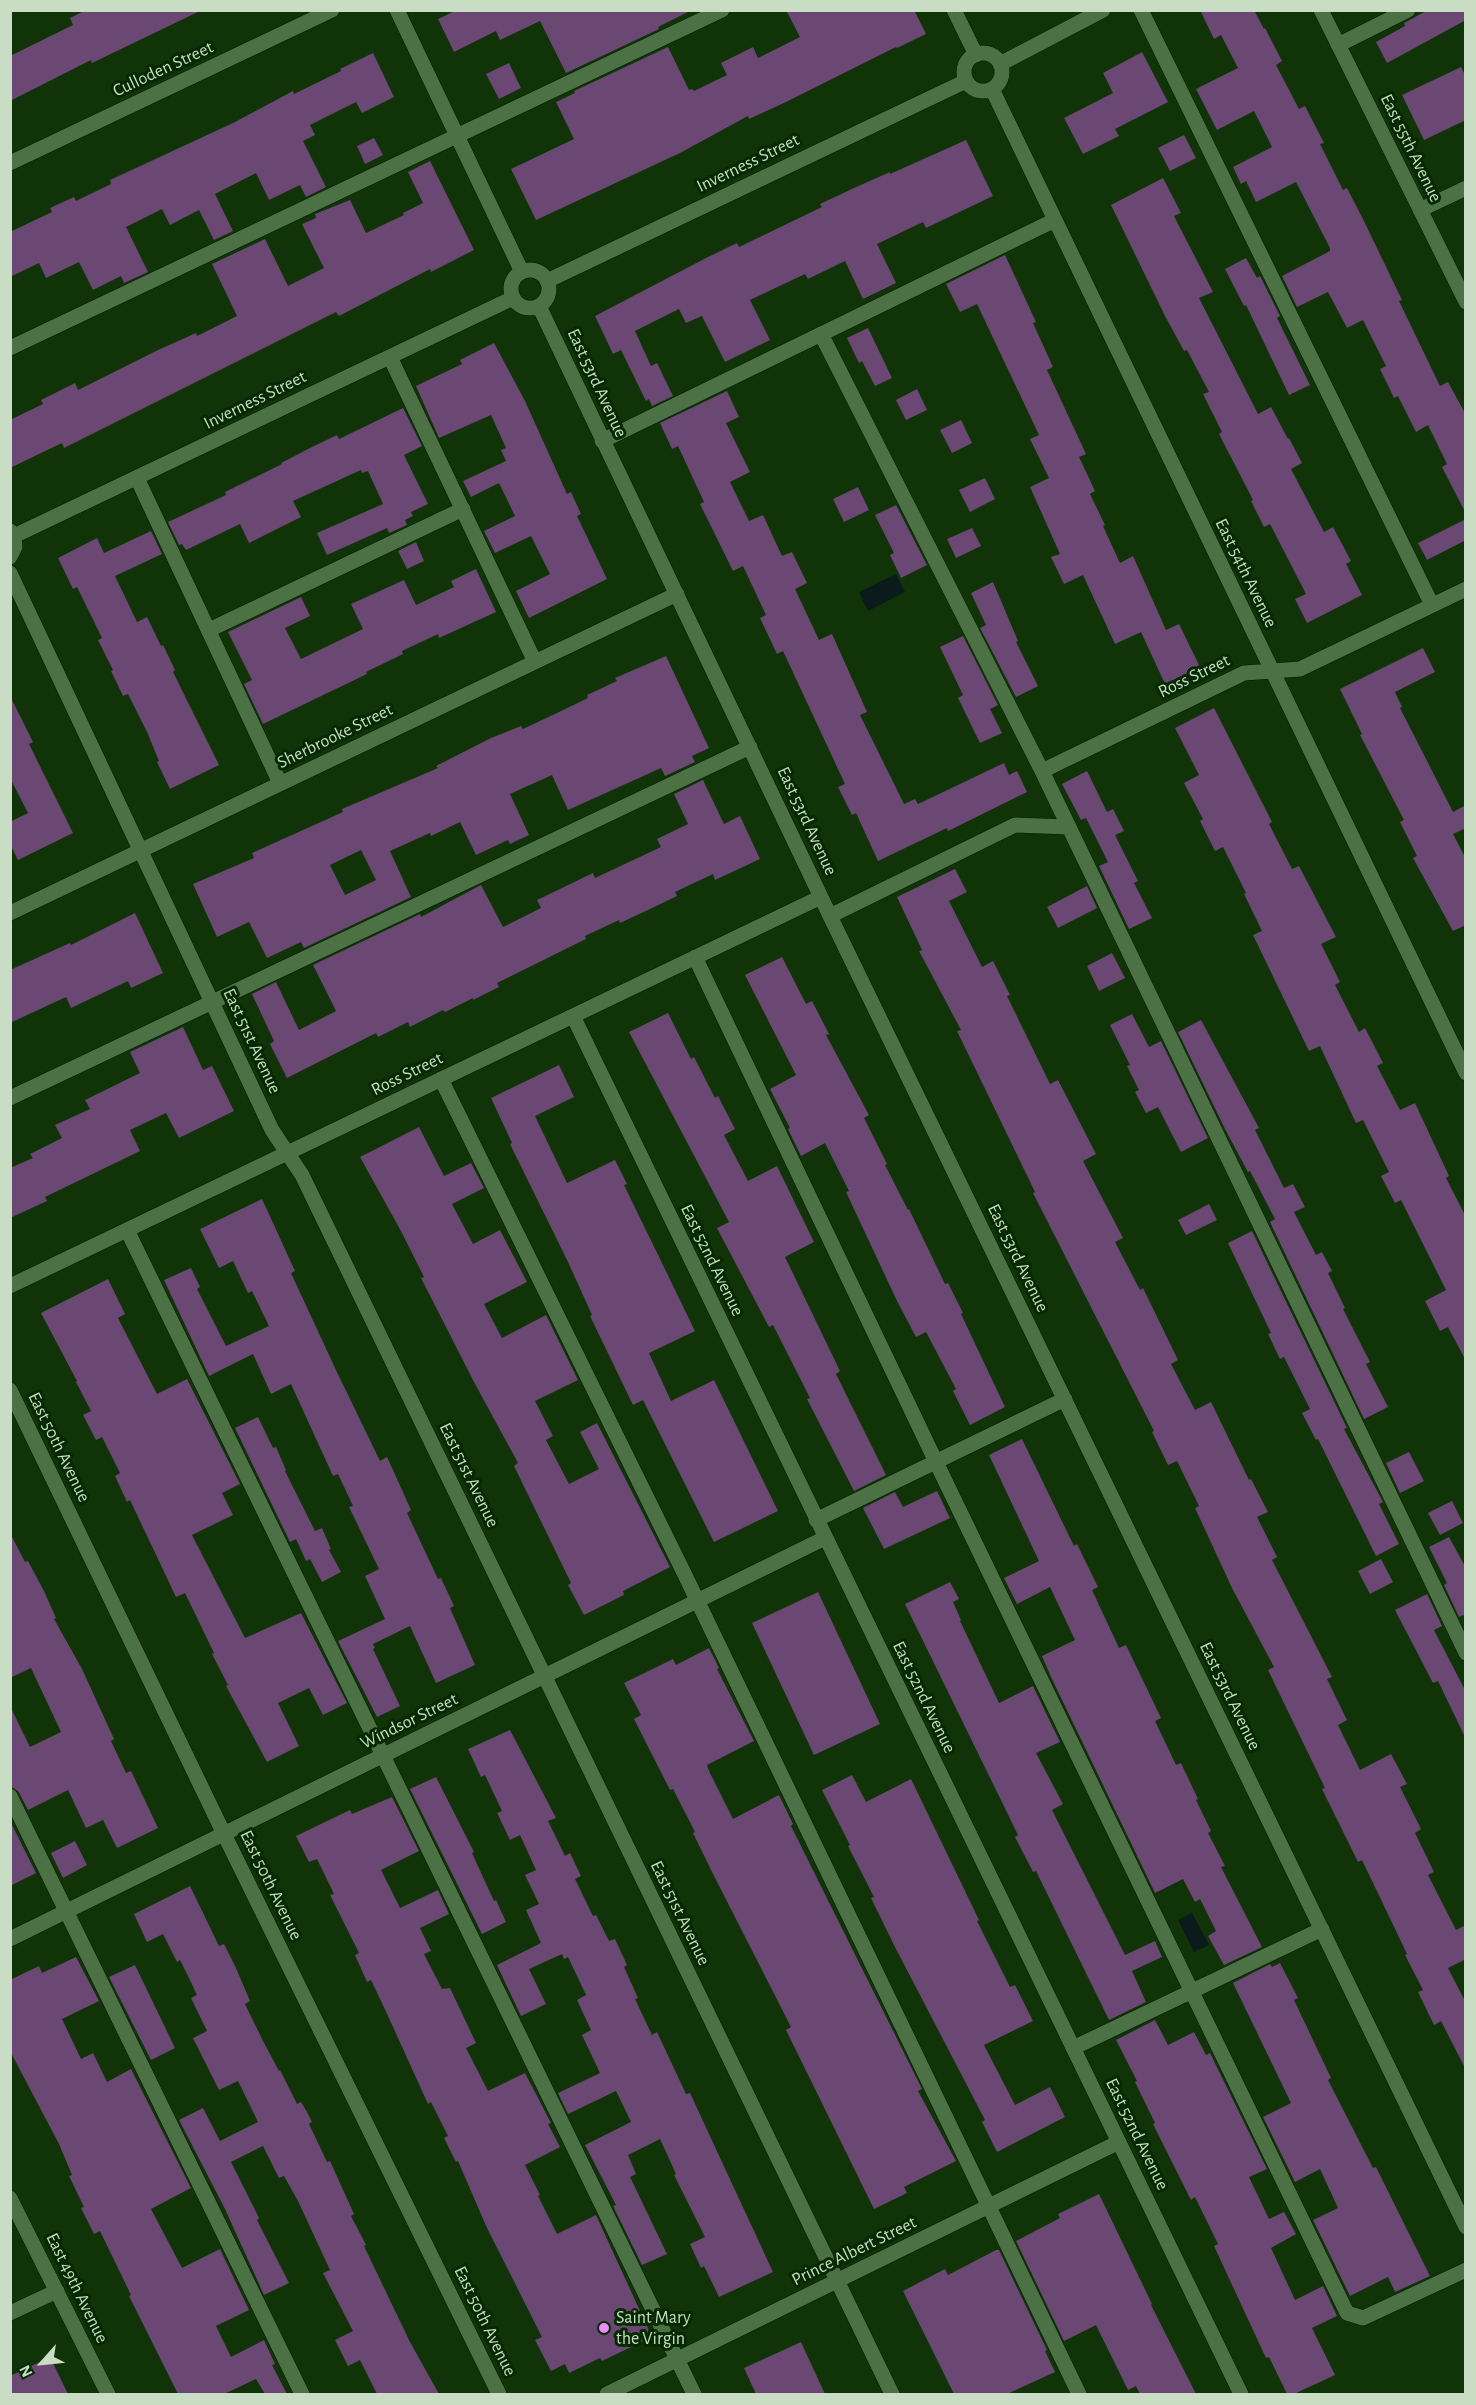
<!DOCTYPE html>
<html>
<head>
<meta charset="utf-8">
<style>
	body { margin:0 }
	#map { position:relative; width:1476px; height:2405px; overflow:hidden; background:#103307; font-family:"Alegreya Sans",sans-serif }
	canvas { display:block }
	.frame { position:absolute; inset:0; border:12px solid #c9ddc4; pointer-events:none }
	.north { position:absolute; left:12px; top:2333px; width:60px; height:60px; -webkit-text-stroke:4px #052900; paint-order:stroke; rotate:243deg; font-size:16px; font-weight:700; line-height:24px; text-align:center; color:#c9ddc4 }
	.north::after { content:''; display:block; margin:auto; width:21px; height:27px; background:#c9ddc4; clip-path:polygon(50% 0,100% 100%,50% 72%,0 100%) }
</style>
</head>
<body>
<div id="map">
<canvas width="1476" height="2405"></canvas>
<div class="frame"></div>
<div class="north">N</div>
</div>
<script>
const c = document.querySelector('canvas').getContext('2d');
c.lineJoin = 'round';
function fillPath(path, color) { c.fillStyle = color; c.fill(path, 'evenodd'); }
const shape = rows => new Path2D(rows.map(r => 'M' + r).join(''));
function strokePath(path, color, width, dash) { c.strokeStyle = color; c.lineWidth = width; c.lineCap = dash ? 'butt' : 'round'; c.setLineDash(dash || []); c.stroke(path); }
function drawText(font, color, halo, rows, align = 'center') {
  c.font = font + ' "Alegreya Sans",sans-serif'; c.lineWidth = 6; c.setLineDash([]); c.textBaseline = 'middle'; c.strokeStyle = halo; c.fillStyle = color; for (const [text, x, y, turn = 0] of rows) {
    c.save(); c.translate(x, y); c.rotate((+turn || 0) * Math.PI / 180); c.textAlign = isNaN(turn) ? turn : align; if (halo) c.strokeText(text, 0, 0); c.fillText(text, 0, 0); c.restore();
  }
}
fillPath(shape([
	[896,574,905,592,868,611,859,592],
	[1192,1913,1209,1945,1194,1952,1178,1920]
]), '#0b1a1b');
fillPath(shape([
	[86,10,202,10,92,63,91,60,10,101,10,56,73,25,70,18],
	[457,10,692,10,658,27,659,29,566,73,540,21,500,40,496,31,454,52,438,19],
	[786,10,914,10,926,34,897,48,896,47,786,102,749,119,748,116,680,153,536,220,511,169,574,139,556,102,575,93,574,91,668,47,689,90,692,89,694,91,727,75,721,63,753,47,758,58,800,37],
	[1200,10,1254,10,1264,29,1265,28,1282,61,1276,65,1299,109,1305,106,1324,143,1320,144,1343,190,1347,188,1364,221,1402,300,1399,301,1440,386,1448,382,1466,415,1466,514,1442,467,1447,464,1428,425,1416,432,1398,396,1394,398,1380,369,1386,366,1363,320,1347,328,1328,292,1297,307,1282,276,1330,251,1330,248,1296,182,1256,202,1246,181,1241,184,1233,167,1272,147,1254,111,1217,130,1196,89,1238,68,1221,35,1214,39],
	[1428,10,1466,10,1466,20,1387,63,1376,42,1405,26,1404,23],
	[1142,52,1168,102,1115,129,1119,136,1083,154,1064,118,1113,93,1103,73],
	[373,53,394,97,362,113,356,102,310,125,315,135,303,141,326,187,306,197,300,185,269,200,256,173,215,194,233,231,214,240,199,210,170,225,162,209,126,227,148,272,124,283,121,276,93,290,79,262,46,278,39,263,10,277,10,232,52,212,50,208,74,197,76,201,111,184,110,180,233,123,293,91,294,94,341,71,340,69],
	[509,63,521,88,499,99,486,74],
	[1461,67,1466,77,1466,120,1424,140,1402,95],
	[1184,135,1196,158,1170,171,1158,148],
	[374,138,383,155,365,164,357,146],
	[966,140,993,196,926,228,923,222,877,244,896,283,863,299,845,261,808,279,805,274,750,300,770,340,725,362,702,316,686,323,679,309,635,331,651,366,657,363,673,396,652,406,649,399,646,401,621,350,613,354,595,316,706,258,737,243,739,247,822,207,820,204,854,188,890,172,890,174],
	[430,161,474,250,431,272,430,269,393,288,339,316,336,312,64,448,62,443,10,468,10,420,43,404,41,400,75,383,78,390,156,351,196,333,197,336,237,316,212,264,265,239,288,286,324,268,302,224,316,218,315,214,350,200,366,233,404,215,403,213,423,203,408,172],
	[1163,178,1181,213,1174,216,1213,292,1199,298,1258,414,1271,407,1288,439,1289,438,1302,463,1291,469,1324,532,1333,527,1351,561,1346,564,1362,595,1307,623,1295,599,1306,594,1270,524,1264,527,1251,501,1253,500,1219,434,1222,432,1203,394,1209,392,1187,350,1184,351,1165,316,1111,205],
	[1005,255,1036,322,1033,323,1053,367,1047,370,1086,454,1079,457,1095,491,1090,494,1105,525,1103,526,1120,563,1133,556,1166,630,1179,624,1200,667,1165,684,1141,632,1115,644,1083,575,1064,584,1051,557,1060,554,1030,487,1049,478,1030,439,1039,435,977,304,960,312,946,284],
	[1246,258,1257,278,1260,276,1280,316,1277,318,1310,385,1289,395,1246,305,1244,306,1225,269],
	[868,328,892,378,875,386,862,361,859,363,847,338],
	[494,343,525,401,567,494,571,492,581,514,577,516,607,579,529,618,516,591,550,574,531,536,495,553,484,531,515,516,499,483,471,497,463,481,506,461,501,450,506,448,491,415,439,438,416,386,462,364,460,360],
	[917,389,927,410,906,420,896,400],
	[727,391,739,417,726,423,750,472,730,482,749,521,763,515,782,556,792,552,807,583,795,589,819,640,832,634,867,712,860,715,904,804,915,799,918,804,1004,763,1009,775,1017,771,1027,792,948,831,947,828,878,861,856,813,852,815,838,787,845,784,783,651,777,654,760,618,766,615,743,566,733,571,700,504,704,502,678,446,672,449,660,423],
	[403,408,422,446,404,455,428,504,411,512,413,516,405,520,407,525,389,533,387,528,327,555,317,533,383,504,368,471,362,473,361,470,293,501,301,517,249,543,240,524,186,550,182,544,179,545,168,522,226,495,225,492,282,464,281,463,310,448,337,435,339,439],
	[961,420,972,443,952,453,940,430],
	[985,478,995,499,970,512,959,490],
	[858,487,869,510,844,522,833,499],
	[896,505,927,565,901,578,890,555,894,553,875,515],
	[1466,519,1466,540,1427,560,1418,543],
	[972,528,981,546,956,558,947,539],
	[151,531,162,554,115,576,137,622,147,617,161,646,163,645,175,670,173,672,219,765,170,789,157,762,159,761,147,732,128,694,123,696,111,671,113,670,98,640,102,638,77,587,73,589,58,558,97,538,104,553],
	[416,542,424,561,407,569,398,551],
	[476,569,496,612,439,638,438,634,402,651,403,654,366,672,367,674,263,724,244,684,252,680,228,632,301,597,310,616,285,628,301,659,363,629,351,604,404,580,416,605,454,587,451,581],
	[993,582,1018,641,1016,642,1038,686,1016,697,980,628,986,625,971,593],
	[963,636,998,705,990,709,1002,733,980,743,958,698,963,695,940,647],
	[1423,648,1435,672,1395,692,1402,707,1400,708,1453,812,1466,805,1466,828,1453,834,1466,859,1466,925,1453,931,1413,858,1417,856,1400,822,1404,820,1360,735,1362,734,1340,689],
	[666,656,709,748,692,756,695,762,665,776,661,768,568,810,552,775,510,794,529,835,510,844,508,840,476,855,460,822,431,836,430,833,390,851,411,897,304,948,301,942,267,958,249,922,217,937,193,884,254,858,252,853,343,812,342,809,438,768,436,766,491,738,521,726,523,729,559,712,588,698,587,695,617,681,615,678],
	[361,850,376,880,345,895,330,865],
	[10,696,33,742,29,744,73,833,18,860,10,844,10,822,28,813,10,778],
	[1214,708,1272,822,1269,824,1292,869,1299,866,1336,937,1321,944,1340,982,1335,985,1359,1032,1365,1028,1383,1063,1377,1066,1400,1110,1415,1103,1449,1176,1446,1178,1466,1217,1466,1361,1448,1327,1440,1331,1425,1301,1446,1290,1401,1200,1395,1203,1381,1176,1389,1172,1363,1120,1356,1123,1320,1046,1309,1051,1253,935,1262,931,1244,894,1246,893,1223,847,1215,851,1200,821,1203,819,1184,783,1199,775,1175,728],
	[1087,771,1107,812,1113,809,1124,831,1115,835,1138,881,1134,883,1152,918,1129,929,1099,866,1108,862,1086,818,1081,820,1062,784],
	[703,780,724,824,740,816,760,859,715,880,713,874,675,892,677,896,648,910,620,923,619,920,585,936,586,939,497,983,499,987,473,1000,473,998,445,1012,443,1010,410,1027,408,1022,378,1037,376,1033,287,1078,270,1044,274,1041,252,994,276,982,299,1030,336,1011,313,965,420,914,421,917,481,885,503,927,541,908,537,900,593,873,595,878,661,847,657,839,688,824,674,794],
	[955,869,967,892,949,901,982,967,993,961,1010,995,1007,996,1050,1084,1058,1080,1096,1154,1083,1161,1123,1238,1115,1242,1140,1290,1143,1288,1178,1360,1171,1364,1195,1410,1211,1402,1249,1480,1251,1479,1268,1512,1257,1517,1277,1557,1272,1560,1332,1677,1327,1679,1347,1720,1338,1725,1360,1770,1391,1754,1407,1784,1400,1787,1421,1829,1415,1833,1434,1872,1428,1875,1456,1930,1466,1925,1466,1959,1448,1968,1466,2003,1466,2070,1441,2021,1434,2025,1418,1992,1423,1990,1405,1955,1407,1954,1362,1860,1358,1862,1322,1789,1325,1788,1268,1670,1274,1667,1232,1588,1195,1508,1199,1506,1177,1461,1168,1465,1152,1432,1154,1431,1033,1193,1035,1192,957,1031,961,1030,919,951,922,950,897,897],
	[1087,886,1097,908,1058,928,1047,907],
	[135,913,163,973,131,988,128,981,71,1008,66,997,10,1023,10,970,70,943,71,945],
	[1112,953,1125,978,1099,991,1087,966],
	[782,957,806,1004,812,1001,829,1034,826,1035,869,1115,864,1118,887,1164,885,1165,908,1210,909,1209,945,1284,948,1283,963,1313,961,1314,1005,1407,970,1425,953,1391,956,1389,926,1332,916,1337,897,1301,846,1192,849,1191,825,1143,801,1156,788,1129,790,1128,770,1089,796,1075,745,975],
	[668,1013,691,1059,694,1057,715,1098,718,1096,735,1129,724,1135,748,1181,777,1166,814,1242,785,1257,840,1371,836,1374,886,1475,854,1491,807,1399,810,1398,773,1325,769,1327,717,1228,729,1222,629,1032],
	[1132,1014,1149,1047,1161,1041,1208,1138,1181,1152,1158,1107,1146,1113,1135,1092,1139,1090,1127,1066,1130,1065,1110,1025],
	[1201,1020,1259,1128,1255,1130,1284,1188,1293,1184,1305,1207,1294,1212,1316,1255,1322,1252,1332,1271,1328,1273,1345,1308,1343,1309,1370,1362,1366,1364,1388,1407,1364,1419,1270,1222,1275,1219,1250,1171,1248,1172,1225,1129,1178,1032],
	[183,1027,203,1070,212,1066,234,1111,179,1138,166,1113,130,1130,140,1151,45,1197,47,1201,10,1218,10,1168,33,1158,30,1154,62,1138,55,1125,90,1109,85,1100,140,1073,130,1052],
	[559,1065,574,1097,535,1116,567,1183,615,1160,627,1184,624,1185,695,1331,649,1353,671,1401,714,1380,778,1511,714,1542,643,1400,633,1405,590,1316,592,1315,568,1262,510,1144,512,1143,491,1098],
	[419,1127,444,1176,471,1163,484,1188,452,1204,473,1244,500,1230,527,1282,484,1304,502,1338,546,1315,578,1380,535,1401,553,1436,546,1440,569,1484,599,1469,580,1432,597,1423,670,1567,623,1591,624,1595,584,1615,568,1585,571,1583,514,1466,518,1463,474,1382,421,1278,424,1277,402,1233,360,1157],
	[262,1199,295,1271,291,1273,335,1368,380,1461,387,1457,398,1481,411,1510,407,1513,438,1579,441,1578,454,1606,450,1608,475,1665,436,1683,410,1626,373,1644,375,1648,373,1649,400,1706,377,1717,338,1641,385,1619,365,1576,379,1569,349,1507,353,1506,338,1474,333,1476,291,1384,271,1394,253,1354,209,1376,164,1280,191,1268,200,1287,197,1289,226,1346,269,1326,252,1291,248,1293,233,1261,219,1268,200,1229],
	[1209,1204,1217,1220,1186,1235,1178,1220],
	[1252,1231,1347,1428,1344,1429,1383,1502,1379,1504,1399,1544,1376,1556,1318,1439,1316,1440,1302,1413,1310,1409,1284,1357,1280,1359,1268,1334,1271,1333,1228,1243],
	[108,1279,125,1314,118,1318,157,1394,187,1379,240,1484,222,1493,233,1515,192,1535,245,1638,301,1613,347,1703,323,1715,309,1688,278,1703,299,1746,267,1762,226,1686,228,1685,212,1654,214,1653,185,1593,176,1597,130,1500,127,1502,115,1476,120,1473,102,1437,96,1440,83,1415,91,1411,76,1382,77,1381,41,1313],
	[258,1417,273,1448,276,1447,286,1470,285,1471,315,1531,322,1528,331,1549,329,1550,341,1572,322,1582,310,1559,306,1561,296,1539,290,1542,235,1428],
	[1022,1439,1074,1546,1077,1544,1098,1587,1092,1590,1119,1648,1126,1645,1161,1718,1155,1721,1176,1765,1181,1763,1198,1799,1196,1800,1211,1831,1208,1833,1225,1866,1221,1867,1262,1947,1224,1965,1208,1936,1216,1931,1200,1899,1195,1902,1183,1879,1155,1893,1051,1677,1042,1656,1075,1640,1050,1587,1017,1604,1004,1578,1039,1561,989,1455],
	[1409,1452,1424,1481,1400,1493,1386,1463],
	[937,1491,950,1518,884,1549,863,1508,895,1492,903,1507],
	[1452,1501,1463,1523,1440,1535,1428,1513],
	[10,1533,25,1562,28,1561,44,1591,56,1618,54,1619,82,1669,114,1739,111,1741,126,1773,131,1771,158,1828,117,1848,103,1820,86,1828,68,1790,28,1810,18,1791,10,1786,10,1706,30,1747,61,1732,31,1668,10,1678],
	[1449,1537,1466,1568,1466,1619,1463,1615,1459,1617,1444,1585,1447,1583,1429,1547],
	[1381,1559,1393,1582,1370,1594,1358,1571],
	[950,1582,959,1599,953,1602,961,1620,960,1621,999,1703,1033,1686,1060,1742,1036,1753,1063,1804,1052,1810,1125,1955,1155,1941,1162,1957,1132,1971,1146,2002,1109,2020,1036,1871,1033,1872,1015,1837,1018,1835,905,1604],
	[818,1592,880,1724,814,1755,752,1623],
	[1427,1594,1442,1626,1434,1630,1466,1692,1466,1739,1438,1681,1433,1683,1395,1610],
	[709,1648,719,1668,717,1669,754,1741,707,1765,709,1771,733,1819,779,1795,793,1824,791,1826,922,2089,918,2091,956,2161,904,2187,907,2193,874,2209,786,2030,791,2027,712,1872,693,1833,695,1832,673,1789,670,1790,634,1719,641,1715,624,1683,673,1659,676,1665],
	[510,1730,556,1818,548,1821,565,1856,570,1853,581,1876,575,1879,593,1916,596,1915,609,1941,615,1939,627,1965,624,1967,638,1998,635,1999,652,2035,657,2032,686,2094,690,2093,773,2272,719,2297,704,2266,701,2268,690,2244,705,2237,674,2175,676,2174,660,2139,628,2155,636,2174,630,2177,667,2254,642,2265,613,2206,616,2205,585,2145,631,2122,616,2091,568,2114,558,2093,600,2073,582,2035,591,2030,577,2000,586,1995,568,1957,564,1959,562,1954,529,1969,546,2004,521,2016,497,1965,541,1943,526,1910,539,1904,525,1875,536,1870,520,1835,510,1840,497,1813,502,1811,485,1775,481,1777,468,1749],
	[852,1775,866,1802,911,1779,979,1920,977,1921,1010,1987,1015,1985,1033,2021,984,2045,1015,2105,1050,2087,1065,2117,997,2152,982,2122,985,2120,895,1947,871,1898,874,1897,848,1846,850,1845,822,1790],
	[436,1777,474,1852,472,1853,494,1901,496,1900,506,1922,482,1934,410,1789],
	[392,1797,419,1851,381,1870,400,1908,438,1890,449,1914,420,1928,431,1951,424,1954,442,1989,450,1988,476,2043,466,2048,488,2091,525,2073,551,2123,548,2124,560,2147,525,2165,540,2195,538,2196,557,2234,596,2215,652,2337,602,2361,600,2358,569,2373,565,2364,551,2371,535,2340,542,2337,487,2228,458,2161,456,2162,444,2138,448,2136,431,2102,428,2104,388,2016,371,1980,367,1982,355,1955,359,1953,330,1895,334,1894,317,1859,309,1862,296,1836,350,1810,352,1814],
	[10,1821,36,1873,10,1886],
	[75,1841,87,1865,63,1878,51,1853],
	[190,1886,219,1946,224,1944,236,1968,250,2001,245,2004,262,2039,279,2071,280,2070,297,2104,301,2102,307,2112,312,2122,309,2124,327,2162,330,2161,354,2214,351,2216,366,2245,364,2246,410,2342,439,2394,377,2394,360,2360,348,2366,335,2340,353,2331,323,2273,330,2270,298,2201,284,2176,279,2178,263,2146,231,2162,259,2218,257,2220,289,2283,264,2295,225,2209,179,2120,203,2108,220,2141,258,2122,238,2081,219,2090,193,2038,207,2031,191,1998,197,1995,188,1976,180,1960,177,1962,163,1934,147,1942,134,1914],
	[76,1957,99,2001,62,2019,81,2059,93,2053,107,2082,131,2069,191,2188,151,2209,182,2268,220,2249,249,2310,216,2326,231,2357,264,2340,275,2364,272,2365,287,2394,265,2394,256,2379,224,2394,178,2394,129,2296,131,2295,100,2231,94,2234,81,2208,84,2207,69,2176,72,2175,59,2144,10,2051,10,1980,39,1966,42,1973],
	[1280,1963,1298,1998,1294,2000,1331,2078,1328,2080,1373,2168,1376,2167,1430,2276,1395,2292,1388,2277,1350,2296,1313,2220,1338,2208,1320,2169,1295,2182,1263,2117,1291,2103,1233,1983,1270,1964,1272,1967],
	[135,1965,175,2048,151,2060,109,1977],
	[1155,2020,1168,2045,1194,2032,1206,2055,1210,2053,1267,2169,1249,2177,1269,2219,1284,2212,1296,2234,1271,2248,1295,2300,1323,2286,1337,2316,1312,2328,1335,2375,1294,2394,1287,2394,1269,2357,1266,2358,1214,2246,1218,2244,1195,2197,1191,2200,1153,2124,1155,2123,1135,2082,1137,2081,1116,2040],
	[1099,2194,1152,2304,1151,2305,1196,2394,1140,2394,1136,2386,1128,2390,1096,2325,1064,2341,1016,2241,1060,2218,1058,2214],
	[996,2250,999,2250,1047,2350,1045,2351,1055,2372,1007,2394,954,2394,903,2291,945,2269,948,2275],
	[801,2342,825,2394,756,2394,744,2368],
	[50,2357,68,2394,10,2394,10,2376]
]), '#6b4773');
const minor = shape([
	[397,10,522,272],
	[954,10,976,55],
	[1141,10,1432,605],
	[1321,10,1466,302],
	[1338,45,1408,10],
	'964 72a19 19 0 1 1 38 0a19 19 0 1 1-38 0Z',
	[1000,64,1103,10],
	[992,89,1466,1073],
	[10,163,332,10],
	[1420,210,1466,188],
	'511 289a19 19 0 1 1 38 0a19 19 0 1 1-38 0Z',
	[547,281,966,81],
	[539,306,830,916,1466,2227],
	[821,334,1042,771,1466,1653],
	[10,348,722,10],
	[390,357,535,662],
	[602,441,1055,220],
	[137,478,280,783],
	[10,531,14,536,15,547,10,557],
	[14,536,513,298],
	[10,573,272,1130,302,1175,892,2394],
	[209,630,463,509],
	[1042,771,1244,673,1300,669,1466,589],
	[10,913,677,594],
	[830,916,1015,825,1069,827],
	[695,957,936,1462,1347,2313,1363,2318,1466,2270],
	[573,1016,1241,2394],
	[441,1079,685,1575,1079,2394],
	[10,1098,750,747],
	[127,1230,694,2394],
	[10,1286,821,897],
	[10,1390,224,1834,499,2394],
	[816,1520,1065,1399],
	[10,1796,302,2394],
	[10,1939,825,1538],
	[1073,2048,1322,1929],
	[10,2198,108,2394],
	[10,2313,57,2291],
	[607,2394,1119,2142]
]);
strokePath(minor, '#011900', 16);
strokePath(minor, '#4c7144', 15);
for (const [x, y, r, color] of [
	[604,2328,6,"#e98dfe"]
]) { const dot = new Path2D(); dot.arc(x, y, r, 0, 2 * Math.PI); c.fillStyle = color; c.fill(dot); strokePath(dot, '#052900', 2); }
drawText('18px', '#c9ddc4', '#052900', [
	["Culloden Street",163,69,-25],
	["East 55th Avenue",1411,148,64],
	["Inverness Street",748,163,-26],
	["East 53rd Avenue",597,383,65],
	["Inverness Street",255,400,-26],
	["East 54th Avenue",1246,573,64],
	["Ross Street",1194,676,-26],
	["Sherbrooke Street",335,736,-26],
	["East 53rd Avenue",807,821,65],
	["East 51st Avenue",252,1041,65],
	["Ross Street",407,1074,-26],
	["East 53rd Avenue",1018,1258,64],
	["East 52nd Avenue",712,1260,64],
	["East 50th Avenue",59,1447,64],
	["East 51st Avenue",469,1475,64],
	["East 53rd Avenue",1230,1696,64],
	["East 52nd Avenue",924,1697,64],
	["Windsor Street",409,1721,-26],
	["East 50th Avenue",271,1885,64],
	["East 51st Avenue",680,1913,64],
	["East 52nd Avenue",1137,2134,64],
	["Prince Albert Street",854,2251,-26],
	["East 49th Avenue",77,2288,64],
	["East 50th Avenue",485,2321,64]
]);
drawText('18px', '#c9ddc4', '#052900', [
	["Saint Mary",616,2318],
	["the Virgin",616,2339]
], 'left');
</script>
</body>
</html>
